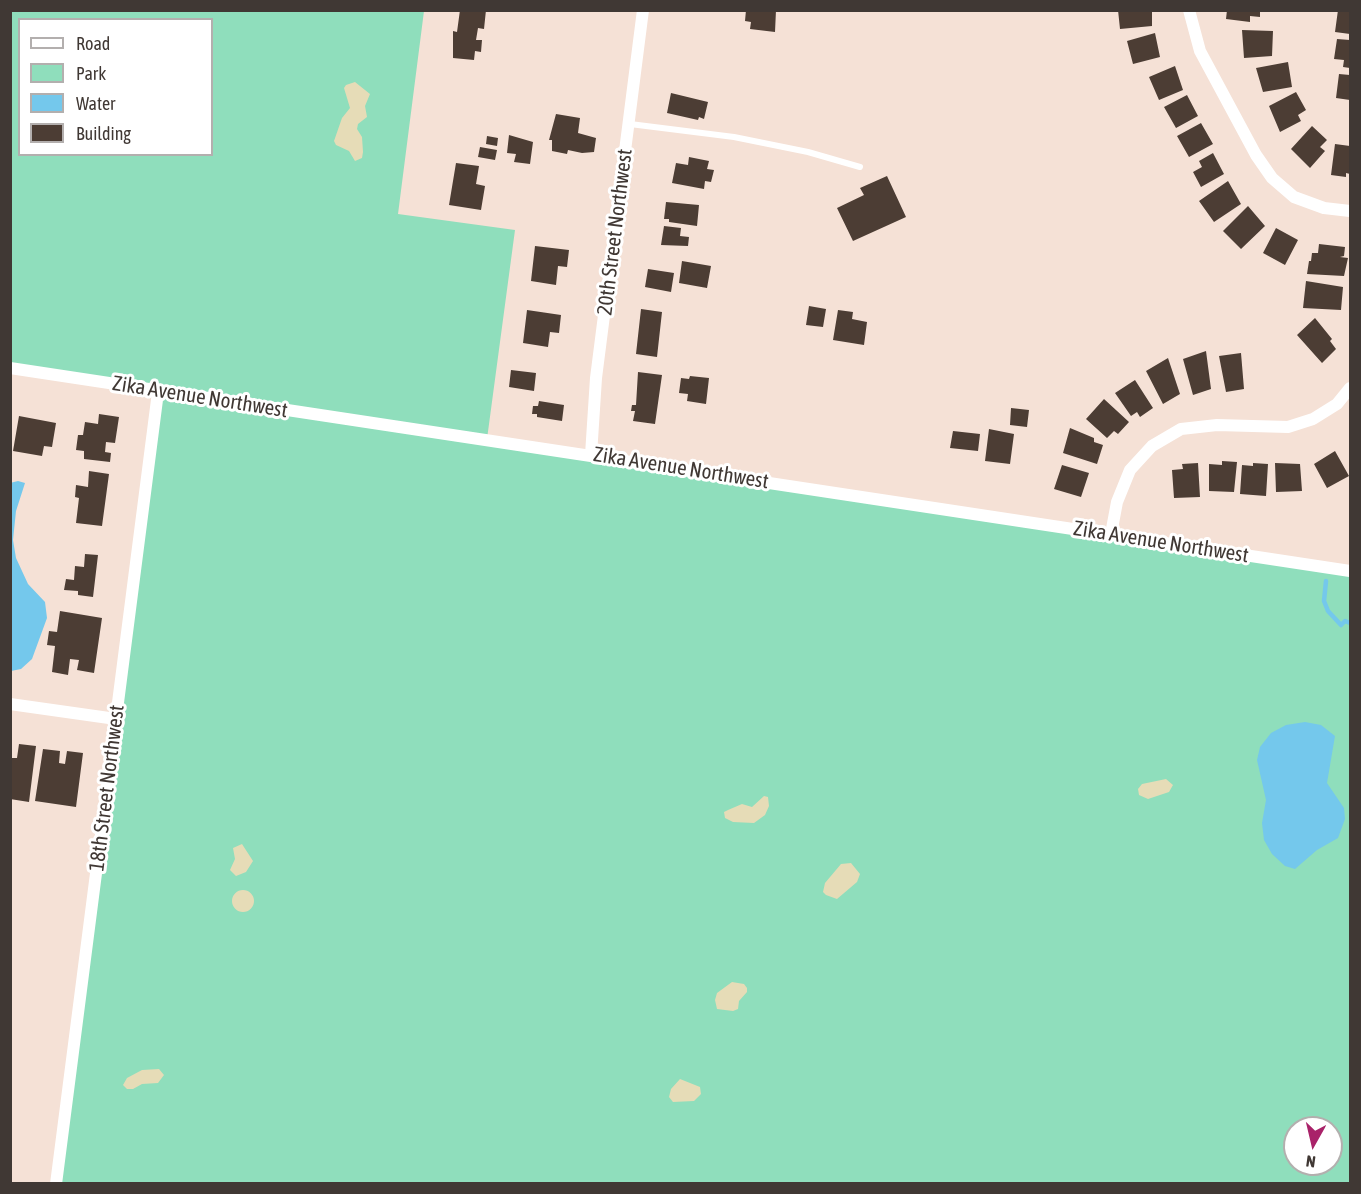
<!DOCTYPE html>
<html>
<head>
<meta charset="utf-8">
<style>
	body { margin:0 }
	#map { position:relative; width:1361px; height:1194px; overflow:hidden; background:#f5e1d6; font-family:"Asap Condensed",sans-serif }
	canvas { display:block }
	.frame { position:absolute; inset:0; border:12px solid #403834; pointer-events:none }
	.legend { position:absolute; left:18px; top:18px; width:195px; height:138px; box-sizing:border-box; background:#fff; border:2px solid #b3afae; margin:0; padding:8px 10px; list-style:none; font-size:18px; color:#403834 }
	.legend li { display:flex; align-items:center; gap:12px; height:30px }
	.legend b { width:30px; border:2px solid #b3afae }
	.north { position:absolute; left:1283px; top:1116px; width:60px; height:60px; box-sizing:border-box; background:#fff; border:2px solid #b3afae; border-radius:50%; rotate:188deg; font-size:16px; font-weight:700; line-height:24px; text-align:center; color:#403834 }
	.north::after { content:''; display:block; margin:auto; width:21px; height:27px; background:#a92269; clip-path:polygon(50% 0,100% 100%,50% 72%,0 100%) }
</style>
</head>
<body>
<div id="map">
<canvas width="1361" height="1194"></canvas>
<div class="frame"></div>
<ul class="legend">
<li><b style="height:8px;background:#fff"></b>Road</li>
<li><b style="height:16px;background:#8fdebc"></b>Park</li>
<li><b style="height:16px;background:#74c8ec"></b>Water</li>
<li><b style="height:16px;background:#4c3d34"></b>Building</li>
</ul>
<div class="north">N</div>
</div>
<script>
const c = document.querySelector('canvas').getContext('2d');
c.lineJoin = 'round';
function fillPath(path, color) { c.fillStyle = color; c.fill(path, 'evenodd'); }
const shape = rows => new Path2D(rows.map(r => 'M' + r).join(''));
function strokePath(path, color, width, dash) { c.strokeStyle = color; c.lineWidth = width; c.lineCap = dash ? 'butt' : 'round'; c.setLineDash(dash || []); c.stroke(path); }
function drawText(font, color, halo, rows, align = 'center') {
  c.font = font + ' "Asap Condensed",sans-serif'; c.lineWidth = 6; c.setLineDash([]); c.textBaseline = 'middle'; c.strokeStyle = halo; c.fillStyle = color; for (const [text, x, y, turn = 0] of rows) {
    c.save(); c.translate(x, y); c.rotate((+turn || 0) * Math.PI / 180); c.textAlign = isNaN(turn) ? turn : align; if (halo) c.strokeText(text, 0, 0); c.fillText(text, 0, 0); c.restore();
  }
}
fillPath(shape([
	[10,11,424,11,398,214,515,230,487,439,1350,571,1350,1183,56,1183,158,392,11,366],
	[20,20,212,20,212,154,20,154],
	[1295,1128,1331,1128,1331,1164,1295,1164]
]), '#8fdebc');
fillPath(shape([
	[355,82,370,94,365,106,367,117,358,124,357,129,362,137,363,152,362,158,355,161,349,151,336,145,334,141,342,118,350,108,344,88,346,85],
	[1166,779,1173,785,1169,792,1148,799,1139,795,1138,789,1142,784],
	[764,796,768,797,769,806,765,815,754,823,733,822,725,818,724,812,728,810,742,804,752,807],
	[242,844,253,861,246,872,236,876,230,870,235,859,233,848],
	[851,863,860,874,857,882,837,899,826,895,823,892,825,883,841,864],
	'232 901a11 11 0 1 1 22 0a11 11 0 1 1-22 0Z',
	[732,982,744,984,747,988,747,992,739,1001,738,1009,733,1011,717,1009,715,1000,717,993],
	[159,1069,164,1075,158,1083,142,1084,133,1089,127,1089,123,1085,127,1078,142,1070],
	[680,1079,700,1087,701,1094,694,1101,673,1102,669,1097,671,1089]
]), '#e6dcb7');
fillPath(shape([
	[18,481,25,483,16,511,13,540,16,558,28,584,45,602,47,618,32,659,21,669,11,671,10,483],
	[1305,722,1321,725,1335,736,1327,783,1344,808,1345,819,1338,838,1317,850,1295,869,1285,866,1272,854,1264,840,1262,823,1266,800,1257,760,1260,747,1271,733,1286,725]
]), '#74c8ec');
strokePath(shape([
	[1326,581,1324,601,1328,611,1341,625,1345,621,1350,623]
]), '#74c8ec', 4.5);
fillPath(shape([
	[460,10,486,10,484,29,478,28,476,40,482,40,481,52,475,51,474,60,453,58,453,31,457,32],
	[746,10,776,10,775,32,750,29,751,22,745,21],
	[1118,10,1152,10,1152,26,1120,29],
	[1227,10,1260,10,1260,17,1250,16,1250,22,1226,19],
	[1338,10,1350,10,1350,34,1335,32],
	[1242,30,1273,31,1272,56,1244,58],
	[1155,33,1160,57,1133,64,1127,41],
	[1337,39,1350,40,1350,68,1343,67,1344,60,1334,59],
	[1288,62,1292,87,1263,92,1256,68],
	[1175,66,1183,90,1159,100,1149,77],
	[1339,74,1350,75,1350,100,1336,98],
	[1296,92,1306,110,1298,115,1301,121,1280,132,1269,106],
	[671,93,708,102,704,119,699,117,698,120,667,113],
	[1187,95,1198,116,1176,128,1164,107],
	[556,114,580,118,578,133,596,138,594,152,582,153,568,150,567,154,552,151,552,140,549,140],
	[1201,123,1213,144,1189,157,1177,136],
	[1312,126,1327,140,1320,147,1325,151,1310,168,1291,149],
	[509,135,533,142,530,164,514,162,516,154,507,153],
	[487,136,498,138,497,146,486,144],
	[1335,144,1350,146,1350,174,1346,173,1346,177,1331,175],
	[480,147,497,150,495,160,478,157],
	[1213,153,1224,174,1201,187,1193,172,1202,167,1199,161],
	[689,157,709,161,707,169,714,170,711,182,705,181,704,189,672,183,676,163,688,165],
	[456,163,479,166,476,184,485,186,481,210,449,205],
	[887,176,906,217,853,241,837,208,864,195,860,188],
	[1228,181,1241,204,1214,222,1199,201],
	[666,202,699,205,697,226,669,222,669,219,664,219],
	[1248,206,1265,226,1241,249,1223,231],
	[664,226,681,228,680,236,689,237,688,246,661,245],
	[1276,228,1298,240,1285,265,1263,253],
	[1319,244,1345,247,1344,256,1340,257,1348,258,1344,276,1307,274,1309,261,1311,261,1312,253,1318,253],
	[535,246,569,250,567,267,558,266,556,285,531,281],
	[682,261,711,266,707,288,679,283],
	[648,269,674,273,671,292,645,287],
	[1306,281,1343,287,1341,310,1303,308],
	[809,306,826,309,823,327,806,325],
	[641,309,662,312,657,357,636,354],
	[527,310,561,315,559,333,550,332,548,347,523,343],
	[838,310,853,312,852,319,867,322,864,345,833,340],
	[1315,318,1332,339,1330,341,1336,349,1322,363,1297,335],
	[1206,351,1211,389,1193,395,1183,359],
	[1241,353,1244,389,1226,392,1219,356],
	[1168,358,1180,394,1163,404,1146,371],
	[511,370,536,373,534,391,509,387],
	[638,372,662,375,655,424,633,421,635,411,631,411,632,405,636,405],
	[690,376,709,378,706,404,687,401,688,394,679,393,681,378,689,379],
	[1135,380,1153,408,1140,417,1137,412,1131,416,1115,393],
	[1104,399,1129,422,1118,434,1114,431,1107,438,1086,419],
	[539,401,564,405,562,421,537,417,537,414,532,414,533,406,538,406],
	[1011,408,1029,410,1027,427,1010,425],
	[99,414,119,417,115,443,106,442,105,452,111,453,110,462,84,459,84,451,76,450,78,435,83,435,85,422,98,424],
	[19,416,56,423,52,447,44,446,42,456,13,451],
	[1070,428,1094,438,1094,442,1103,445,1097,464,1063,453],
	[989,429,1014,434,1010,464,985,461],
	[953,431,980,434,978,451,950,448],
	[1335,451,1349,476,1327,488,1314,464],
	[1222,461,1237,462,1234,492,1209,491,1209,464,1222,465],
	[1198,463,1200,497,1174,498,1172,470,1183,469,1182,464],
	[1253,463,1268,464,1266,496,1240,494,1242,465,1253,466],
	[1275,463,1300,464,1302,491,1276,492],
	[1062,465,1089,473,1081,497,1054,489],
	[89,471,109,474,102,526,76,523,79,498,75,497,76,485,88,487],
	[85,554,98,555,93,597,78,595,78,591,64,590,66,579,74,580,75,566,84,567],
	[60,611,102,618,94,673,77,670,79,660,70,659,68,675,52,672,55,646,47,645,49,631,57,632],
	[19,744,36,746,29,802,10,799,10,758,17,758],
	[43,749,60,751,59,763,65,764,67,751,83,753,76,807,35,801]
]), '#4c3d34');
strokePath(shape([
	[630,124,734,137,808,152,860,167]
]), '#fff', 6);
strokePath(shape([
	[1189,10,1200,51,1256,155,1272,178,1294,197,1324,208,1350,211],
	[10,368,1350,571],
	[591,455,596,378,643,10],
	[1111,534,1117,502,1130,470,1152,446,1181,429,1217,425,1288,427,1313,419,1337,404,1350,388],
	[10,704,116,719],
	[56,1184,158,392]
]), '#fff', 12);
drawText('21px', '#403834', '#fff', [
	["20th Street Northwest",615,232,-83],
	["Zika Avenue Northwest",200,397,9],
	["Zika Avenue Northwest",681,468,9],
	["Zika Avenue Northwest",1161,542,9],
	["18th Street Northwest",107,788,-83]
]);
</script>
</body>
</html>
